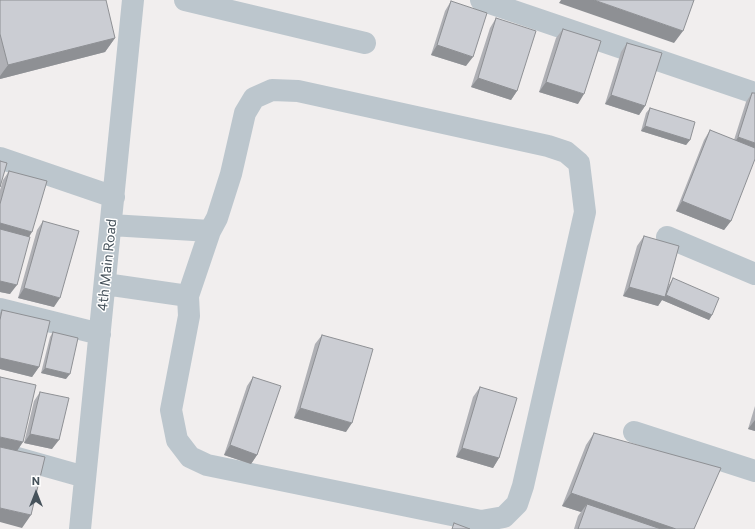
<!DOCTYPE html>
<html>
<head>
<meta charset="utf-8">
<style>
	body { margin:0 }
	#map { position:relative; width:755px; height:529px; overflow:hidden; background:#f1eeee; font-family:Commissioner,sans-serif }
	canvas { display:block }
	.north { position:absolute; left:16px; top:473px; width:40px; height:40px; -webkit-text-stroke:3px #fff; paint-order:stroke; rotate:0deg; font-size:11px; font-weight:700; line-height:16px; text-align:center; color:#46525b }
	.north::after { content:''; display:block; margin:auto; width:14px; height:18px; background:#46525b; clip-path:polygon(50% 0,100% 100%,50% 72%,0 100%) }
</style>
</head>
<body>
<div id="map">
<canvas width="755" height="529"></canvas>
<div class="north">N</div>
</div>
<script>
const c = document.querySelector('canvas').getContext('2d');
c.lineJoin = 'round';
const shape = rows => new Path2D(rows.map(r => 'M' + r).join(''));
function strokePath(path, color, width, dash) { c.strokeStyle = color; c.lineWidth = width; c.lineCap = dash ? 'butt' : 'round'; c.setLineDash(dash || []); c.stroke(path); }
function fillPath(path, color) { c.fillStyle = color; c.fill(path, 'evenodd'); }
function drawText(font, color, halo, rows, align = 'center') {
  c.font = font + ' Commissioner,sans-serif'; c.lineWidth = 3; c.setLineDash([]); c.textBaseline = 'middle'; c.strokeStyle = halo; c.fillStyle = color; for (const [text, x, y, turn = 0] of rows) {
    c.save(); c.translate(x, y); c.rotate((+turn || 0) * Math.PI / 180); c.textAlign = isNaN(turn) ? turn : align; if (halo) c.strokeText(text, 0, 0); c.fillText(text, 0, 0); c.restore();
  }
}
strokePath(shape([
	[185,0,365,43],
	[481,0,755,93],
	[272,90,298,91,548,146,566,152,579,163,585,212,523,486,517,504,504,517,481,521,207,465,190,457,177,440,171,410,189,316,188,296,210,231,217,218,231,174,245,113,254,98,272,90],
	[0,158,114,197],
	[111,225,210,231],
	[667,237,755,274],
	[105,284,188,296],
	[0,309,100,334],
	[634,432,755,471],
	[0,453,85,477],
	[80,529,133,0]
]), '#bcc6cd', 22);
fillPath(shape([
	[0,0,115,38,105,52,0,79],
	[451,1,466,66,431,55,445,11],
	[496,18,517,91,511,100,471,87,490,28],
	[563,29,578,104,539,92,556,38],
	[627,43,645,106,639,115,605,104,621,52],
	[752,93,731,221,724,230,676,211,704,140,710,130,734,140,746,102],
	[650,108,690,140,686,145,641,131,646,113],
	[9,171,29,237,10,294,0,292,0,190,3,180],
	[43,221,54,307,18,298,37,230],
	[644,236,667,288,673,278,712,315,709,320,662,300,658,306,623,296,637,246],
	[2,310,39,367,32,377,0,369,0,313],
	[53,332,66,379,41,373,50,337],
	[322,335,346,432,294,418,315,344],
	[253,377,257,455,251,464,224,455,247,386],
	[480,387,499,458,493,468,456,457,473,397],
	[40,392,52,449,24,443,34,401],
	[755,406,755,431,748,429],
	[594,433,694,529,574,529,578,516,581,512,562,506,586,445]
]), '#afb0b5');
fillPath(shape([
	[561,0,594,0,683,31,674,43,559,3],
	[115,38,105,52,0,79,0,76,8,65],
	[437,45,473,57,466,66,431,55],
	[478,78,517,91,511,100,471,87],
	[546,82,584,94,578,104,539,92],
	[611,95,645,106,639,115,605,104],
	[645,126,690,140,686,145,641,131],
	[738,137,755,143,755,154,732,147],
	[682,201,731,221,724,230,676,211],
	[0,223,32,232,26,242,0,234],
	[0,281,17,285,10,294,0,292],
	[629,287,666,295,712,315,709,320,662,300,658,306,623,296],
	[24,288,60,298,54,307,18,298],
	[0,358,39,367,32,377,0,369],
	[45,368,70,374,66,379,41,373],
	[300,408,352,423,346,432,294,418],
	[755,420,755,431,748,429],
	[30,434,59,440,52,449,24,443],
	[0,437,23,442,17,451,0,447],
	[230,445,257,455,251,464,224,455],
	[462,448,499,458,493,468,456,457],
	[571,493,676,529,631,529,587,504,581,512,562,506],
	[0,508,31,515,22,528,0,522]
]), '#8e9094');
const building = shape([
	[0,0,106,0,115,38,8,65,0,34,0,0],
	[594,0,694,0,683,31,594,0],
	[451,1,487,13,473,57,437,45,451,1],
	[496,18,536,31,517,91,478,78,496,18],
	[563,29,601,41,584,94,546,82,563,29],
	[627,43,662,53,645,106,611,95,627,43],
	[752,93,755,93,755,143,738,137,752,93],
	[650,108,695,122,690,140,645,126,650,108],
	[710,130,755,148,755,159,731,221,682,201,710,130],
	[0,161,7,163,0,187,0,161],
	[9,171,47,181,32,232,0,223,0,204,9,171],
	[43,221,79,231,60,298,24,288,43,221],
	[0,229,30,237,17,285,0,281,0,229],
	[644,236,679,246,665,297,629,287,644,236],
	[673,278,719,298,712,315,666,295,673,278],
	[2,310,50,321,39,367,0,358,0,320,2,310],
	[53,332,78,338,70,374,45,368,53,332],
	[322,335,373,349,352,423,300,408,322,335],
	[0,377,36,385,23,442,0,437,0,377],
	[253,377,281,386,257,455,230,445,253,377],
	[480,387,517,398,499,458,462,448,480,387],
	[40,392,69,398,59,440,30,434,40,392],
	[594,433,721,468,694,529,676,529,571,493,594,433],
	[0,447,45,457,31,515,0,508,0,447],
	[587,504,661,529,578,529,587,504],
	[454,523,470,529,452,529,454,523]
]);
fillPath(building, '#cbcdd3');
strokePath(building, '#8e9094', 1);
drawText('14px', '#46525b', '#fff', [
	["4th Main Road",107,265,-84]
]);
</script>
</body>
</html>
